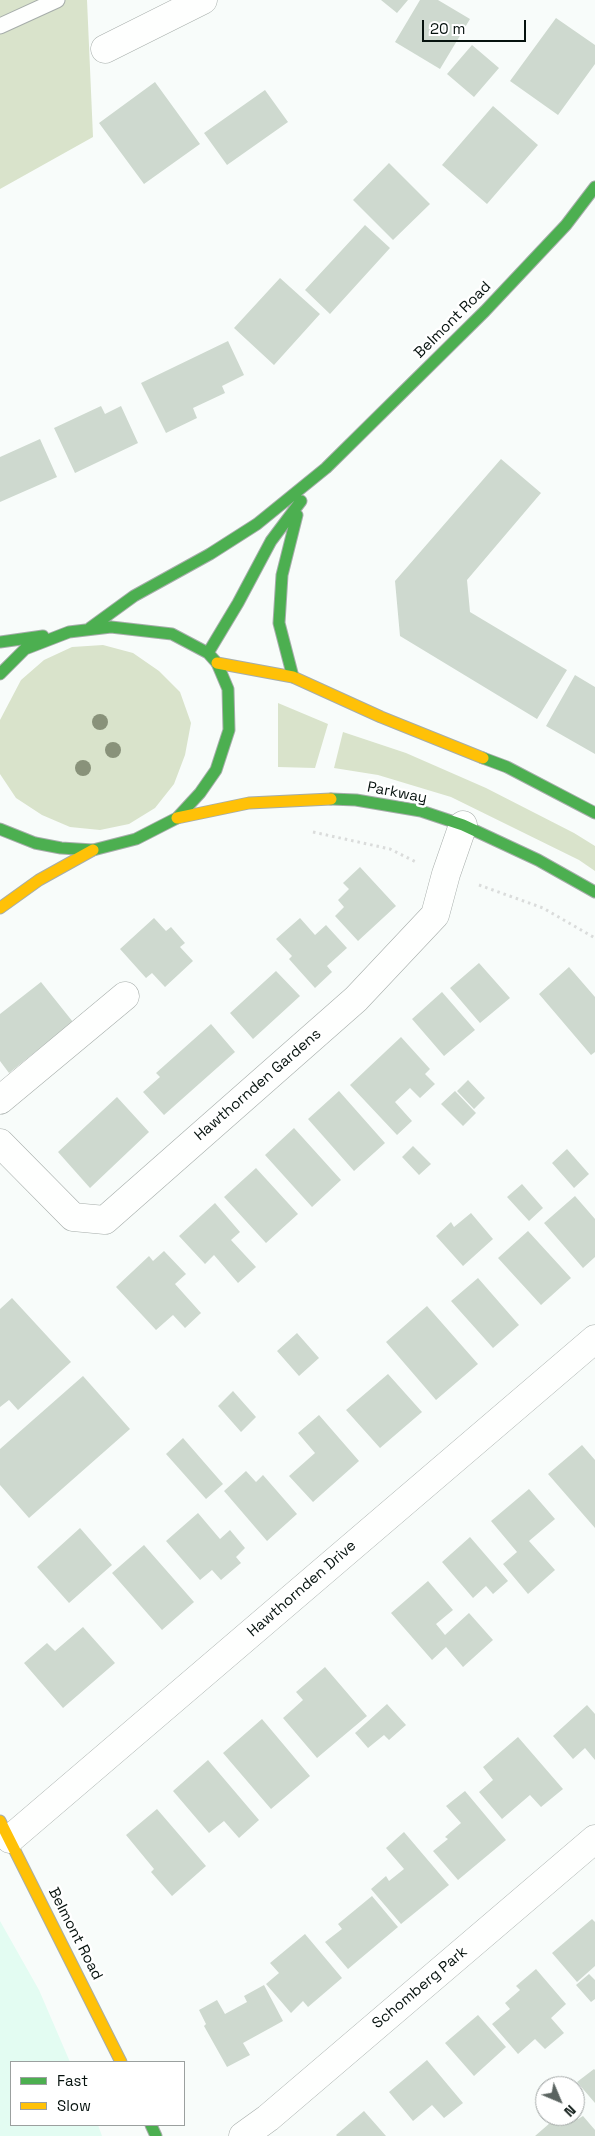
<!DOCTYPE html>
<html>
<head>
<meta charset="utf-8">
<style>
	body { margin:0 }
	#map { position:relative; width:595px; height:2136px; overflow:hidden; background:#f8fcfa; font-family:"Space Grotesk",sans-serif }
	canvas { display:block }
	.legend { position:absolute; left:10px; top:2061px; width:175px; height:65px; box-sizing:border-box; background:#fff; border:1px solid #9ba09f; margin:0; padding:6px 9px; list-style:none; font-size:15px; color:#06120e }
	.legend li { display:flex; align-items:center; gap:10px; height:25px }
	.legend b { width:25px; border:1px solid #9ba09f }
	.north { position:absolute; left:535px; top:2076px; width:50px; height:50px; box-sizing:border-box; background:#fff; border:1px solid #9ba09f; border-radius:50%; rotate:135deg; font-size:14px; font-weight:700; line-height:20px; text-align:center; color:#06120e }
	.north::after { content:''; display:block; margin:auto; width:18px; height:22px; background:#5b6461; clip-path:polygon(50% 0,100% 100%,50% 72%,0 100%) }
	.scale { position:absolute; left:422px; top:20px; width:104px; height:22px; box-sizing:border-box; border:2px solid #06120e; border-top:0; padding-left:6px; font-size:15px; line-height:18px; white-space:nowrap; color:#06120e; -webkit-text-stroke:4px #fff; paint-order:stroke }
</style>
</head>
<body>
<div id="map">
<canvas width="595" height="2136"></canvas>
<ul class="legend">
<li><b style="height:6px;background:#4caf50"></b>Fast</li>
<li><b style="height:6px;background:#ffc107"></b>Slow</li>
</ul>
<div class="north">N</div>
<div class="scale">20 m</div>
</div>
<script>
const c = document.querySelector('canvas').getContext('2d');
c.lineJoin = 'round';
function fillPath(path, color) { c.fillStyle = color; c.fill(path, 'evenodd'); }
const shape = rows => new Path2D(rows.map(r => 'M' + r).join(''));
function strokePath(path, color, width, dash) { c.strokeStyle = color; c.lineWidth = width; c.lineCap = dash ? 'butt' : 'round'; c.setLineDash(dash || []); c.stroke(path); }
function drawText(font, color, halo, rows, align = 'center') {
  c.font = font + ' "Space Grotesk",sans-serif'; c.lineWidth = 5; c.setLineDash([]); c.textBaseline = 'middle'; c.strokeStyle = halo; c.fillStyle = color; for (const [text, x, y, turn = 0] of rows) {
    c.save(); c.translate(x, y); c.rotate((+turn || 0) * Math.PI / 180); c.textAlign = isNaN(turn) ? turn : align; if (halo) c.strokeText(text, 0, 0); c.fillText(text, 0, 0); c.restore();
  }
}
fillPath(shape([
	[0,1921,39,1990,70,2062,11,2062,11,2125,98,2125,102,2136,0,2136]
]), '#e3fcf2');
fillPath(shape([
	[0,0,87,0,93,137,0,189],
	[103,645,133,653,159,671,180,692,191,723,185,755,174,784,155,808,129,824,100,830,70,827,42,815,16,798,0,774,0,720,21,680,44,660,72,647],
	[278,703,328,724,315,768,278,767],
	[343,732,406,753,486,788,574,833,595,846,595,871,579,860,451,797,378,775,334,768]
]), '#d9e3cb');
fillPath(shape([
	[381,0,408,0,397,13],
	[420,0,438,0,470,19,440,69,395,42],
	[556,18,595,45,595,64,558,115,510,81],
	[472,45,499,68,474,97,447,74],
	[155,82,200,144,144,184,99,123],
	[265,90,288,122,227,165,204,133],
	[493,106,538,145,487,204,442,165],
	[389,163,430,204,393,240,353,200],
	[365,225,390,248,330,314,305,290],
	[280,278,320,314,274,365,234,328],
	[228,341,244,375,222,386,225,393,193,408,197,418,166,433,141,383],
	[101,406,105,414,121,406,138,443,75,473,54,428],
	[40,439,57,477,0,502,0,457],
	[501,459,541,493,467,580,470,612,567,670,537,719,400,636,395,581],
	[575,675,595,687,595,754,546,726],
	[360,867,396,906,358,941,335,916,344,907,338,900,349,889,343,883],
	[154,918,166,931,171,927,185,943,180,947,193,961,165,987,152,973,146,978,120,949],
	[300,918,315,935,326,925,347,948,327,966,332,972,315,988,289,959,292,956,276,939],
	[479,963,510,998,480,1023,450,988],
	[569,967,595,997,595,1052,591,1055,539,994],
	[276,971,300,996,253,1039,230,1013],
	[41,982,73,1022,9,1073,0,1061,0,1014],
	[442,992,475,1030,444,1056,412,1019],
	[211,1024,235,1052,164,1115,143,1092,160,1077,156,1073],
	[401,1037,430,1069,425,1074,435,1084,420,1098,410,1088,395,1102,412,1121,397,1135,350,1085],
	[468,1080,485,1098,474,1109,457,1091],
	[339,1091,385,1143,354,1171,308,1119],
	[455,1091,476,1113,463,1126,441,1104],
	[117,1097,149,1132,90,1188,58,1152],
	[294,1128,341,1180,312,1207,265,1155],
	[413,1146,431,1164,419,1175,402,1157],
	[567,1149,589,1174,574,1188,552,1163],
	[256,1168,298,1214,266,1243,224,1197],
	[522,1184,543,1208,529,1221,507,1197],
	[575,1196,595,1219,595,1257,583,1268,544,1223],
	[215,1203,240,1232,231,1240,256,1267,238,1283,214,1255,205,1264,179,1236],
	[471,1213,493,1239,463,1266,436,1236,451,1222,454,1227],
	[528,1231,571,1278,541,1305,498,1258],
	[164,1251,186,1274,175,1284,201,1313,185,1328,173,1315,156,1330,116,1287,149,1256,153,1261],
	[478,1278,519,1325,493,1348,451,1301],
	[12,1298,71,1362,18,1410,9,1400,0,1407,0,1309],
	[427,1306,478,1364,436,1400,386,1342],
	[297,1333,319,1358,299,1376,277,1351],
	[388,1374,422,1412,380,1448,346,1410],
	[83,1376,130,1429,29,1518,0,1485,0,1449],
	[233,1391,256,1417,241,1432,218,1406],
	[319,1415,359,1461,313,1502,289,1476,315,1453,298,1433],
	[183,1438,223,1484,206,1499,166,1454],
	[582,1445,595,1460,595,1528,548,1474],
	[246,1471,256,1482,263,1475,297,1514,267,1541,224,1491],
	[529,1489,555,1519,529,1541,555,1570,528,1594,503,1564,517,1552,491,1521],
	[198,1513,220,1539,230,1530,245,1548,236,1557,241,1563,221,1580,212,1570,200,1580,166,1541],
	[80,1528,112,1565,69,1603,37,1567],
	[470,1537,508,1581,493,1594,486,1586,473,1598,442,1562],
	[144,1545,194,1602,162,1630,112,1573],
	[428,1581,453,1610,436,1624,445,1635,469,1613,493,1640,463,1667,446,1647,432,1660,391,1613],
	[83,1627,115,1663,63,1708,24,1663,47,1643,55,1651],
	[325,1667,367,1716,317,1758,283,1718,303,1700,296,1692],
	[387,1704,406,1725,389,1740,384,1735,368,1748,355,1733],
	[587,1705,595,1714,595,1760,585,1748,573,1759,553,1736],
	[262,1719,310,1776,271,1809,223,1753],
	[518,1737,563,1789,541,1807,530,1795,502,1819,479,1792,493,1780,483,1767],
	[208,1760,259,1820,239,1838,224,1821,209,1833,173,1791],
	[465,1791,506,1840,458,1880,433,1851,448,1839,445,1837,461,1823,446,1806],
	[157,1809,206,1866,172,1896,151,1872,154,1869,126,1835],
	[404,1832,449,1885,401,1924,371,1889,386,1876,389,1881,404,1869,386,1848],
	[372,1896,398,1927,348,1969,325,1942,342,1929,338,1924],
	[592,1919,595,1922,595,1966,577,1982,552,1953],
	[305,1934,342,1978,308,2007,303,2001,291,2013,266,1984,279,1973,270,1963],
	[536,1969,566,2004,551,2018,564,2033,545,2049,535,2039,518,2054,492,2024,510,2009,505,2003,520,1990,516,1986],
	[589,1974,595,1980,595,1999,591,2002,576,1985],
	[264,1985,283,2021,243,2043,250,2055,227,2067,204,2026,206,2024,199,2010,217,2000,225,2014,247,2002,244,1996],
	[478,2015,506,2047,474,2076,445,2043],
	[427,2060,463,2103,444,2118,432,2105,413,2121,389,2092],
	[594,2069,595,2070,595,2103,577,2082],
	[364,2111,386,2136,337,2136,336,2135],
	[558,2116,576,2116,578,2119,583,2116,595,2130,595,2136,535,2136]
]), '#ced9cf');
const lane = shape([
	[0,26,57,0]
]);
const street = shape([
	[105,49,203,0],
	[0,1100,125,996],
	[0,1143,73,1217,105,1220,356,999,435,915,446,874,463,825],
	[10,1839,595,1339],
	[243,2136,268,2118,595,1839]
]);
const fast = shape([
	[90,628,134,596,210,554,257,524,326,468,485,311,566,225,595,187],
	[0,642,43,636],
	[208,653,238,603,271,541,301,501],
	[0,674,25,649,69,632,111,627,172,634,208,653,217,663,228,689,229,730,216,770,200,793,177,818,136,839,93,850,61,848,35,843,0,829],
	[293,677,279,623,282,575,297,515],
	[483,758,507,767,595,813],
	[331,799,356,800,421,811,463,825,538,860,595,892],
	[151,2125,156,2136]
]);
const slow = shape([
	[217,663,293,677,381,717,483,758],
	[177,818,249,803,331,799],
	[0,908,39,880,93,850],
	[0,1821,121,2062]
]);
strokePath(lane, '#a6adaa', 17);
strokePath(street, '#a6adaa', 29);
strokePath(fast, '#a6adaa', 13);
strokePath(slow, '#a6adaa', 13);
strokePath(shape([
	[313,832,390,849,416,862],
	[479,885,543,908,595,938]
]), '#dadcdb', 3, [2.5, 4]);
strokePath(lane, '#fefffe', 15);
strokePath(street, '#fefffe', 28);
strokePath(fast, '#4caf50', 11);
strokePath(slow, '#ffc107', 11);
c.fillStyle = '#89927a';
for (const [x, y] of [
	[100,722],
	[113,750],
	[83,768]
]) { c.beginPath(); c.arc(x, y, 8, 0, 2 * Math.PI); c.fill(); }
drawText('15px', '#06120e', '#fff', [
	["Belmont Road",453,320,-45],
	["Parkway",397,793,11],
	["Hawthornden Gardens",258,1085,-41],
	["Hawthornden Drive",302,1589,-41],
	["Belmont Road",75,1934,63],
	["Schomberg Park",420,1988,-40]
]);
</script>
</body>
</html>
